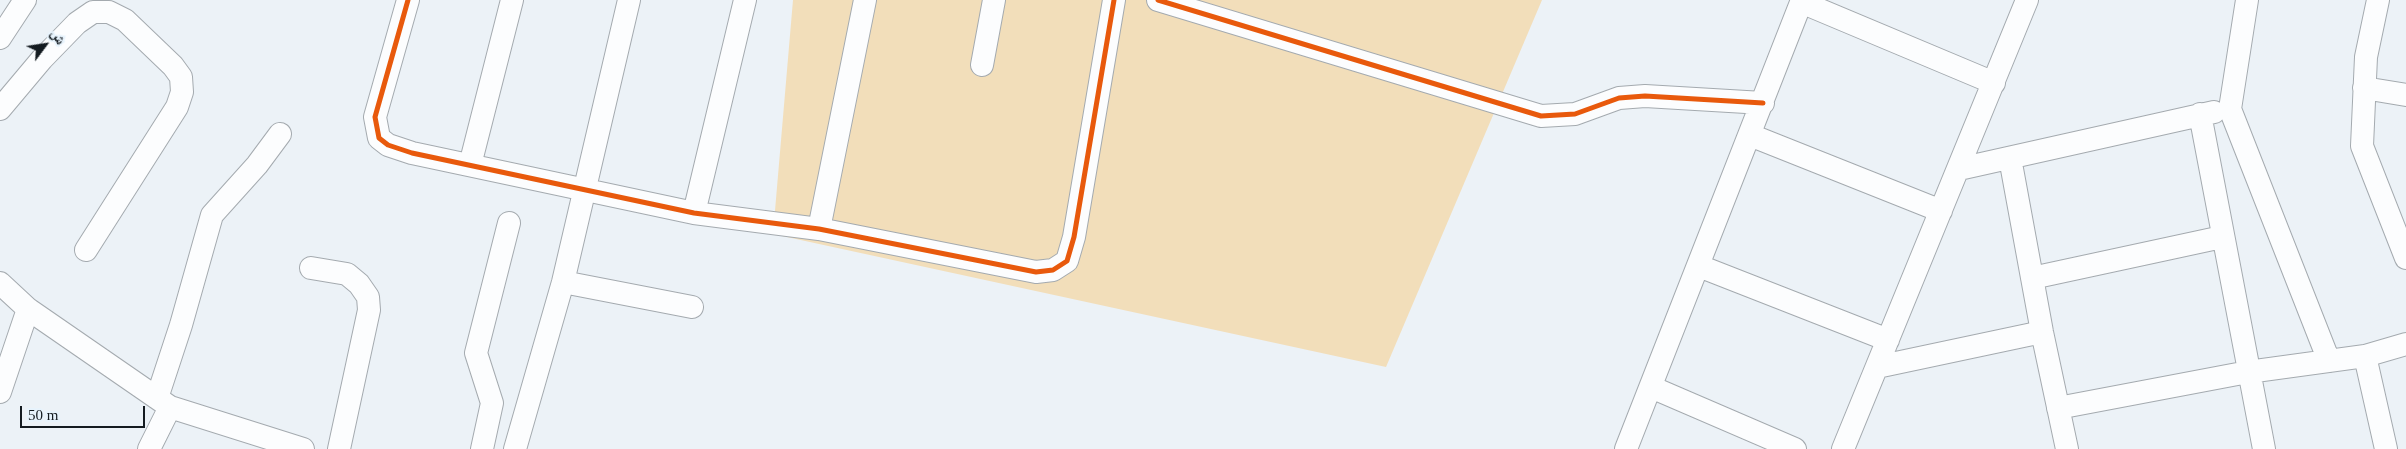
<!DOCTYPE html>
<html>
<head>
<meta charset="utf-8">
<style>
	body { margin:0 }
	#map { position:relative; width:2406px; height:449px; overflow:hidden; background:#ecf2f7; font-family:"Times New Roman","Noto Naskh Arabic",serif }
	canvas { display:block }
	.north { position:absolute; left:20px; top:20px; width:50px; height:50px; -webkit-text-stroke:4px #e7f3fc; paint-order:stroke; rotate:59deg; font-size:14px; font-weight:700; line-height:20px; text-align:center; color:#141b20 }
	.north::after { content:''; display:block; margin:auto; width:18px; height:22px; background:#141b20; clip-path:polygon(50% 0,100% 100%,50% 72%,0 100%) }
	.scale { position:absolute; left:20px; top:406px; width:125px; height:22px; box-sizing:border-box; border:2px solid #141b20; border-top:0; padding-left:6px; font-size:15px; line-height:18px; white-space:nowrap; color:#141b20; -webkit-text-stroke:4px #e7f3fc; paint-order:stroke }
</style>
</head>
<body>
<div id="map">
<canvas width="2406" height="449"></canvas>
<div class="north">ش</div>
<div class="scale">50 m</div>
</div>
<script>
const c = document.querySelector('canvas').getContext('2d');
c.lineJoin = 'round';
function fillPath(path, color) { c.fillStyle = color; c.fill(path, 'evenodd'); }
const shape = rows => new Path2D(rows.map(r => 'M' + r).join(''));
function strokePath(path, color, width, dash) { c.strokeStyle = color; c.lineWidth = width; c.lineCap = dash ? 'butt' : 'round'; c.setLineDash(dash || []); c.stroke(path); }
fillPath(shape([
	[793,0,1542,0,1386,367,773,234]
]), '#f2deba');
const minor = shape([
	[408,0,375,117,379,138,388,145,412,153,694,213,819,229,1036,272,1053,270,1067,261,1074,237,1114,0],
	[1158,0,1541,116,1575,114,1619,98,1645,96,1763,103],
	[2247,0,2230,109,2329,361],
	[2378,0,2366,57,2362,146,2406,258],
	[1801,2,1994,83],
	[0,38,25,0],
	[982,65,994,0],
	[2364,88,2406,95],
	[0,109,42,59,77,23,93,12,109,12,125,20,173,66,181,77,182,92,177,107,86,250],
	[2200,114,2264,449],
	[1750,135,1941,211],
	[2010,158,2042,332,2067,449],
	[470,165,512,0],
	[1959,169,2214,112],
	[694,213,745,0],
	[819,229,865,0],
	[1699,266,1888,340],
	[311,268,347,274,359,284,368,297,369,310,339,449],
	[2032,278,2222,237],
	[563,282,692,307],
	[0,283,28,309,170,407,303,449],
	[2365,356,2386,449],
	[1877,367,2042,332],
	[1651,387,1795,449],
	[0,392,28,309],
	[157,398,181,325,212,215,257,165,280,134],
	[2058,408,2248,372,2365,356,2406,344],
	[149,449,170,407],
	[482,449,492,403,476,353,509,223],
	[515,449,563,282,629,0],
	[1626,449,1802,0],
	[1843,449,2027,0]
]);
strokePath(minor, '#a4aaaf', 24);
strokePath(minor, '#fcfdfe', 22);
strokePath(shape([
	[408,0,375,117,379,138,388,145,412,153,694,213,819,229,1036,272,1053,270,1067,261,1074,237,1114,0],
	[1158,0,1541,116,1575,114,1619,98,1645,96,1763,103]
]), '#e8590c', 5);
</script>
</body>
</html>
